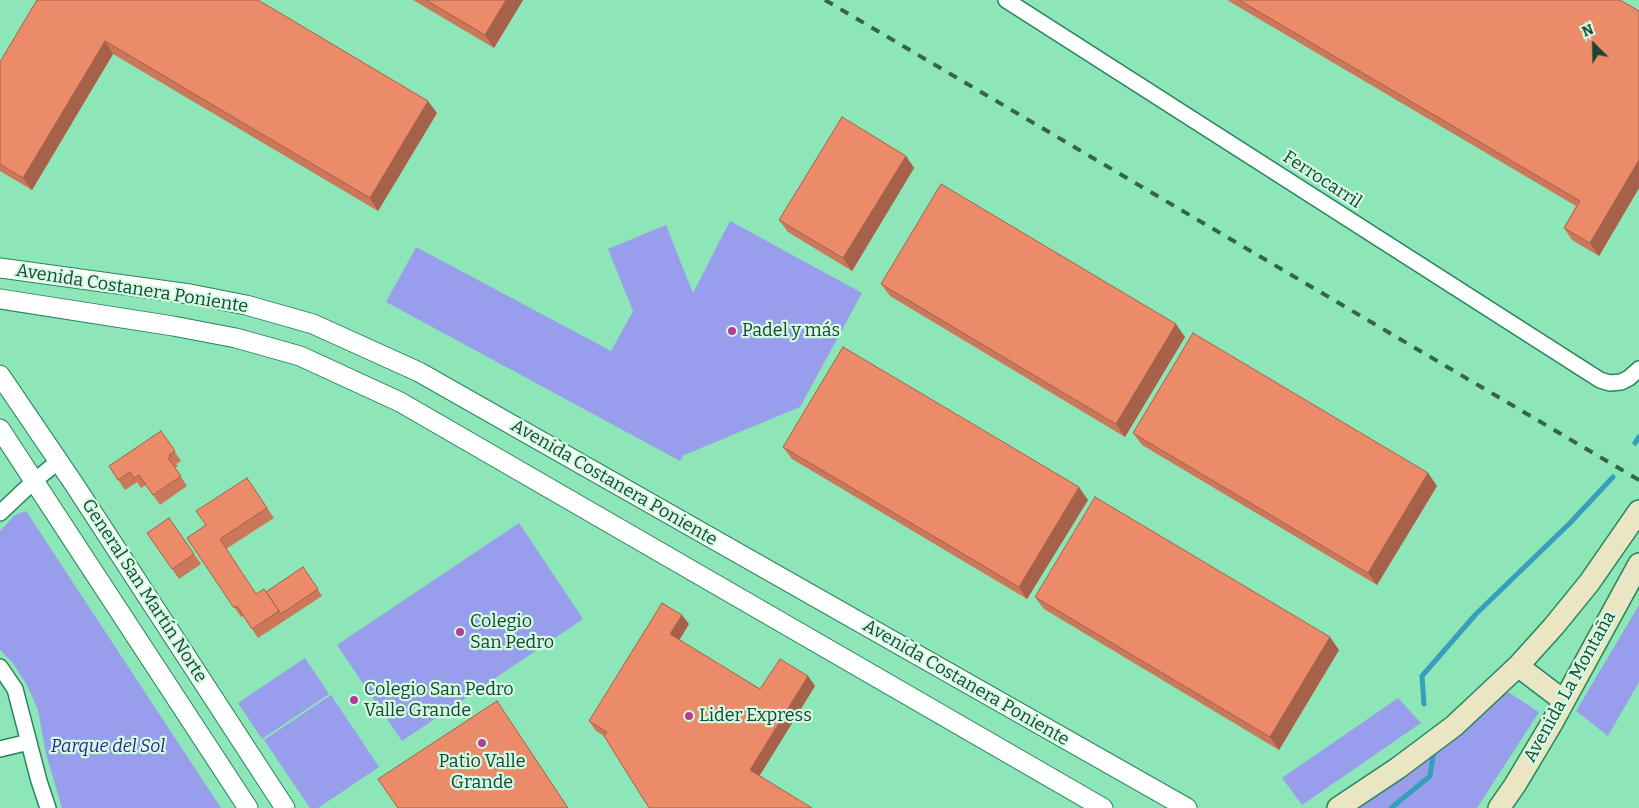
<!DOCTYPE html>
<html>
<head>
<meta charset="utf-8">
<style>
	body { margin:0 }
	#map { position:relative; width:1639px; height:808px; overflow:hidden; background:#8de6b8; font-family:Bitter,serif }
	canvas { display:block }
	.north { position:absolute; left:1569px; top:20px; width:50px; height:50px; -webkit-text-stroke:4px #d2fde4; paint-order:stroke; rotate:337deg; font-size:14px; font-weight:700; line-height:20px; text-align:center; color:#1c4230 }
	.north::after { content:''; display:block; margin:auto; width:18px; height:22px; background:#1c4230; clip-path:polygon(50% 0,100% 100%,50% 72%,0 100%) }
</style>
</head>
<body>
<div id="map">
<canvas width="1639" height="808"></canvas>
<div class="north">N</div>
</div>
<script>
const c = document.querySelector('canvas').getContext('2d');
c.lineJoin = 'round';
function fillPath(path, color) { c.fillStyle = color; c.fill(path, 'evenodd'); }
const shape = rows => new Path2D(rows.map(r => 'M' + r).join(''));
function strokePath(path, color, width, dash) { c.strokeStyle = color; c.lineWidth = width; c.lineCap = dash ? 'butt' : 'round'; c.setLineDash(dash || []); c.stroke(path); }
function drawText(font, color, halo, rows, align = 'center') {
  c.font = font + ' Bitter,serif'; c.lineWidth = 4.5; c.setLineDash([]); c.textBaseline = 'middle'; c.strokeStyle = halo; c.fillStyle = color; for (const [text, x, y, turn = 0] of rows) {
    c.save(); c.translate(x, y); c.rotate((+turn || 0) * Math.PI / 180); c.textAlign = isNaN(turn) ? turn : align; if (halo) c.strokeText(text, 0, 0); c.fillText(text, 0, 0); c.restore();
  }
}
fillPath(shape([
	[730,221,862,293,800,407,684,455,680,461,386,302,416,247,611,351,633,311,608,249,666,225,693,293],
	[26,511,221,808,62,808,46,754,38,710,27,685,12,662,0,650,0,531,15,515],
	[519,523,583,619,402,741,337,645],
	[1639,605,1639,682,1608,736,1576,711],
	[305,658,329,694,262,739,238,703],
	[1502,688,1539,712,1477,808,1344,808],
	[331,695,355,731,334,745,355,731,379,767,318,808,310,808,264,740],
	[1398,698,1421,723,1302,805,1282,778]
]), '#999eec');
strokePath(shape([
	[1635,443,1639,437],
	[1424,704,1422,676,1476,614,1570,523,1613,477],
	[1391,808,1430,776,1434,750]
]), '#379ebb', 5);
const minor = shape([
	[1006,0,1600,380,1610,383,1621,382,1629,378,1639,369],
	[0,513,34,481,59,461],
	[0,667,15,689,39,781,48,808],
	[0,749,29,742]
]);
const tertiary = shape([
	[0,268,190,294,246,305,313,324,419,372,1187,808],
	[0,299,173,326,236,338,300,356,400,402,1103,808],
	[0,375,74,484,285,808],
	[0,429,248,808]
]);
const secondary = shape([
	[1518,666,1564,701],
	[1338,808,1398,768,1454,726,1518,666,1554,626,1589,583,1639,511],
	[1499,808,1515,785,1552,723,1639,564]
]);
strokePath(minor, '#25845b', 18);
strokePath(tertiary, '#25845b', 21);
strokePath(secondary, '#25845b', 24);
strokePath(minor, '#fff', 15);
strokePath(tertiary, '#fff', 19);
strokePath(secondary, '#eae5c2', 21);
strokePath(shape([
	[825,0,1639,480]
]), '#33644c', 4, [9, 9]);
fillPath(shape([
	[37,0,437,113,378,211,113,54,32,190,0,171,0,62],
	[413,0,523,0,494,48],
	[1227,0,1620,0,1639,11,1639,188,1599,256,1572,240,1564,228,1576,206],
	[906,156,914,168,852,271,788,232,779,220],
	[881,284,1185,337,1125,437,890,296],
	[161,431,181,461,176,464,178,466,175,468,187,486,160,505,146,485,141,488,137,482,125,490,109,466],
	[1133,433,1428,473,1437,486,1377,585,1142,445],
	[783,447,1088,500,1027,599,792,459],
	[247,478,274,518,226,549,256,594,266,592,303,567,322,596,258,638,243,616,241,617,187,538,206,525],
	[169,518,201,564,179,579,147,533],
	[1035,597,1339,650,1279,750,1044,609],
	[689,624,679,640,760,689,808,676,815,686,759,776,604,736,596,731,589,721]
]), '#cb785a');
fillPath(shape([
	[506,0,523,0,494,48,485,35],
	[105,41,113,54,32,190,23,178],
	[428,101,437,113,378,211,370,198],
	[906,156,914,168,852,271,843,258],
	[1639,160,1639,188,1599,256,1590,243],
	[1176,324,1185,337,1125,437,1116,424],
	[1428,473,1437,486,1377,585,1368,573],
	[1079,487,1088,500,1027,599,1019,587],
	[682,615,689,624,677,644,670,634],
	[1330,637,1339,650,1279,750,1270,737],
	[808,676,815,686,757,780,750,770]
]), '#a5614a');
const building = shape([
	[37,0,258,0,428,101,370,198,105,41,23,178,0,164,0,62,37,0],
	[426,0,506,0,485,35,426,0],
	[1239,0,1620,0,1639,11,1639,160,1590,243,1564,228,1580,201,1239,0],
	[842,117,906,156,843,258,779,220,842,117],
	[941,184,1176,324,1116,424,881,284,941,184],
	[1193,333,1428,473,1368,573,1133,433,1193,333],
	[843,347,1079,487,1019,587,783,447,843,347],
	[161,431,175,451,169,455,171,457,168,458,181,476,153,495,139,475,134,478,130,472,118,480,109,466,161,431],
	[247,478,267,508,220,539,256,594,264,589,279,611,252,629,237,606,234,608,187,538,206,525,196,511,247,478],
	[1095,497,1330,637,1270,737,1035,597,1095,497],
	[169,518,194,554,172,569,147,533,169,518],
	[303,567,318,589,281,614,266,592,303,567],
	[662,603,682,615,670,634,760,689,780,659,808,676,750,770,812,808,649,808,604,736,607,732,589,721,662,603],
	[497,701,568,808,398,808,378,779,497,701]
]);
fillPath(building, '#ec8b69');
strokePath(building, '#a5614a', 1);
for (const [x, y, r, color] of [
	[732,331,5,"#b33d93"],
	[460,632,5,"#b33d93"],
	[354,700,5,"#b33d93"],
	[689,716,5,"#b33d93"],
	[482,743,5,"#b33d93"]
]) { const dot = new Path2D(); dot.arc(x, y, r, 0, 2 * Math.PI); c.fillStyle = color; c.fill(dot); strokePath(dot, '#d2fde4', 2); }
drawText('18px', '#1c4230', '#d2fde4', [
	["Ferrocarril",1322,180,33],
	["Avenida Costanera Poniente",132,289,9],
	["Avenida Costanera Poniente",614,483,30],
	["General San Martín Norte",144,591,57],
	["Avenida Costanera Poniente",966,683,30],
	["Avenida La Montaña",1570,687,-61]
]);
drawText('18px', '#1c4230', '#d2fde4', [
	["Padel y más",742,331],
	["Colegio",470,622],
	["San Pedro",470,643],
	["Colegio San Pedro",364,690],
	["Valle Grande",364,711],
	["Lider Express",699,716],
	["Patio Valle",482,762,"center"],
	["Grande",482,783,"center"]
], 'left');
drawText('italic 18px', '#312488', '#d2fde4', [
	["Parque del Sol",108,747]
]);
</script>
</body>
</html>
